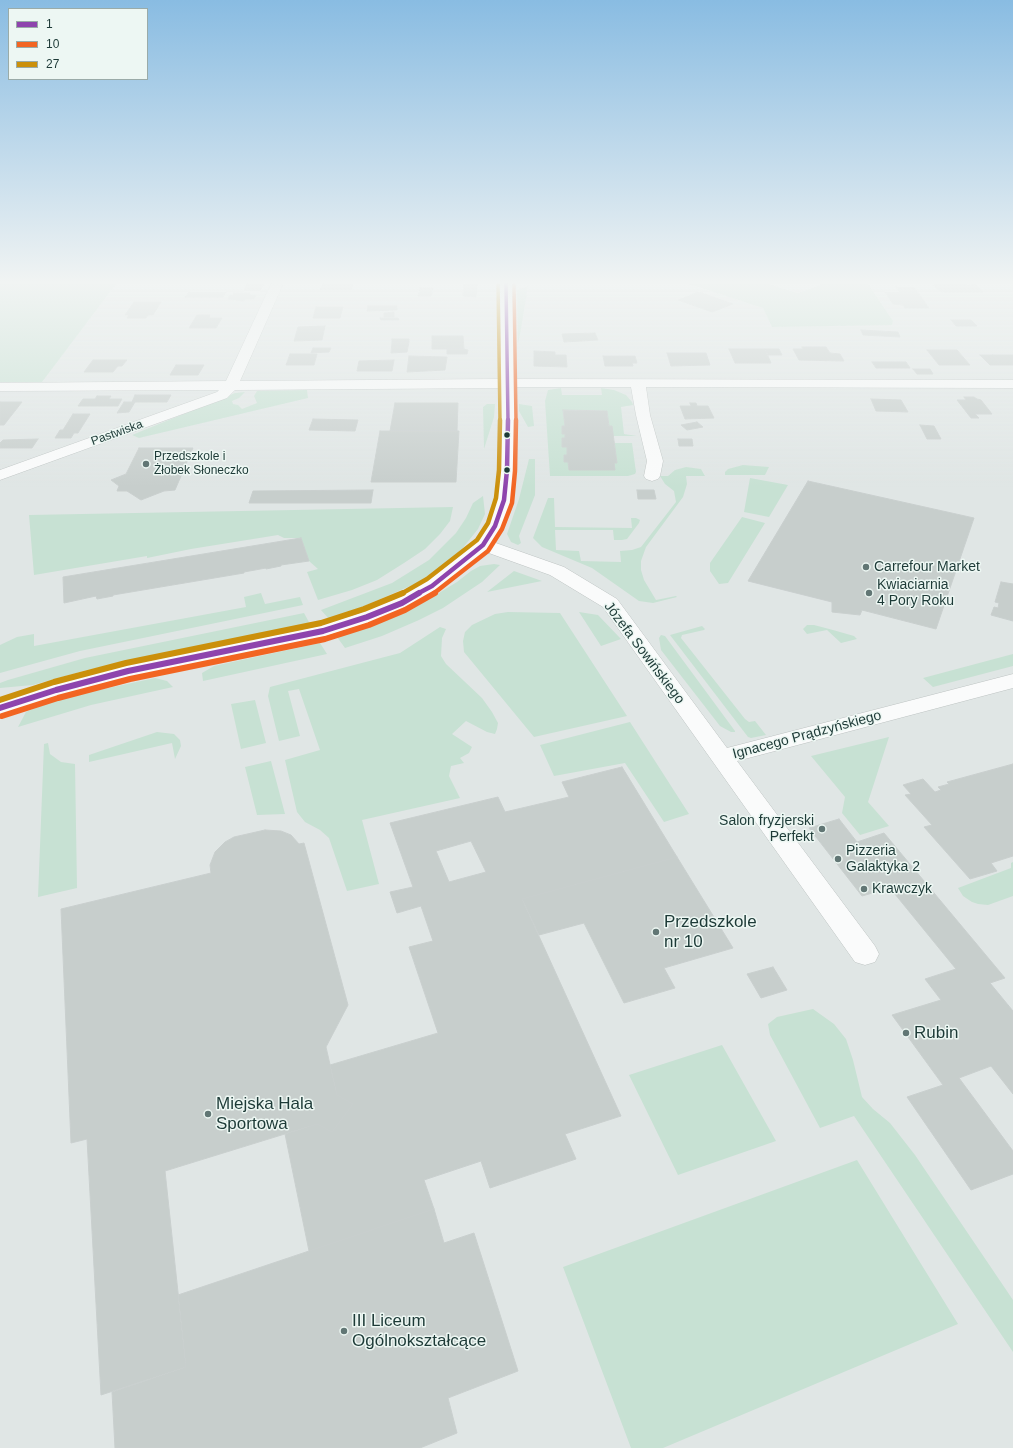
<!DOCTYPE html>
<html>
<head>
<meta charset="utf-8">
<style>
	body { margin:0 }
	#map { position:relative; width:1013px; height:1448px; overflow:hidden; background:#e0e6e5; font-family:Arial,sans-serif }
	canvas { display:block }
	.legend { position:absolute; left:8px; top:8px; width:140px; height:72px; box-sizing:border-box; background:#edf7f3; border:1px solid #9aaba8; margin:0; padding:5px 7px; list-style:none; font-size:12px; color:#1d3a37 }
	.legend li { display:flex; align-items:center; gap:8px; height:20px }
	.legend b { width:20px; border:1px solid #9aaba8 }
</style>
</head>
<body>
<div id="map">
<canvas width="1013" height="1448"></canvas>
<ul class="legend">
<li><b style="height:5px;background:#8e44ad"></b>1</li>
<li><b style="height:5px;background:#f26522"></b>10</li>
<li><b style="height:5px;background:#cb900b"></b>27</li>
</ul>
</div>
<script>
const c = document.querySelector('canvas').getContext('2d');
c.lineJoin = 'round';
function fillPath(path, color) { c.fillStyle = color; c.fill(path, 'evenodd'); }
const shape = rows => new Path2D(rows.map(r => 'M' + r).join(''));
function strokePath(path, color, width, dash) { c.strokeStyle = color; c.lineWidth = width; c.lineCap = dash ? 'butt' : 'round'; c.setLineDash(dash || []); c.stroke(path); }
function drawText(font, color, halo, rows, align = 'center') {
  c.font = font + ' Arial,sans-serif'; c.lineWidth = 3; c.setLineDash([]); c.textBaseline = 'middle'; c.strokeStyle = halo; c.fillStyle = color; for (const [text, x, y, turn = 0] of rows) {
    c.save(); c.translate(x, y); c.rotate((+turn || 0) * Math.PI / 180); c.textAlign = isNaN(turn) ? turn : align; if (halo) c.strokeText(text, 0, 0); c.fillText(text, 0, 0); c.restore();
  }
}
fillPath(shape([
	[0,284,116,284,42,382,0,382],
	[689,284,768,284,798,293,823,284,868,284,893,321,892,325,772,327,763,308],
	[528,286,521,329,518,344,517,290],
	[561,388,562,395,602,395,601,388,614,390,626,395,632,402,633,405,621,407,624,434,637,436,613,436,609,426,607,411,563,410,565,426,562,426,562,433,565,434,565,438,562,439,562,446,567,447,567,455,564,455,564,462,568,462,569,470,614,470,614,463,617,463,614,443,632,443,636,472,635,474,628,476,550,476,545,401,548,390],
	[307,390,308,398,139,438,132,435,235,393,245,392,239,398,232,401,233,404,238,405,242,409,257,403,254,396,257,391],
	[487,404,495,404,494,417,484,449,483,407],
	[519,404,532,406,534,426,528,427,519,411],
	[529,459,535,459,535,495,519,536,521,543,518,545,511,542,507,534,519,499],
	[743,465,769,467,765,475,725,475,725,472,728,469],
	[686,467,701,469,705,476,686,476,687,484,683,497,646,547,641,561,641,570,644,580,656,600,676,596,677,597,653,603,639,601,592,568,542,547,533,538,548,498,554,498,555,527,632,528,631,518,636,518,640,520,639,523,627,539,622,540,614,540,613,530,555,530,556,550,579,551,581,561,621,562,620,551,632,550,641,547,676,502,674,491,665,484,660,476,668,476,675,470],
	[750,478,788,485,769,517,744,512],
	[483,496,485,514,478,529,462,549,442,566,417,583,360,608,329,619,321,610,392,583,429,560,456,533,466,518,473,503],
	[453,507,450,521,440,534,425,549,404,563,377,580,352,590,318,600,307,572,318,569,309,561,301,538,284,538,278,535,191,549,147,558,147,556,34,575,29,515],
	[742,517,765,523,728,583,719,584,710,571,710,563],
	[494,564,500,565,482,582,443,608,419,620,382,636,345,648,337,637,367,628,414,608,457,582,471,571,480,566],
	[514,571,542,581,487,592],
	[261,593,265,604,300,597,303,605,80,651,0,673,0,645,17,637,34,634,34,646,246,607,244,597],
	[508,612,560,613,627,716,534,737,464,652,463,641,465,632,472,625,495,614],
	[579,612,598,615,621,639,601,646],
	[304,613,310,624,87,670,33,685,0,688,0,683,8,680,85,658],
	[807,625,814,625,833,630,854,636,857,639,841,643,827,630,807,634,803,629],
	[702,626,705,629,704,630,682,635,681,638,745,719,749,722,755,721,766,735,751,738,748,737,670,635],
	[440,627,446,629,442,638,441,656,446,664,482,698,492,712,498,723,497,729,495,734,487,732,466,721,452,734,472,747,469,753,460,758,464,763,451,766,449,776,460,798,362,820,379,884,347,891,329,838,320,830,305,822,297,812,285,760,320,750,299,689,288,691,300,736,279,741,268,696,270,687,400,653],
	[661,635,665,636,735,731,735,732,731,732,720,726,661,650,659,638],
	[320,643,327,654,203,681,202,673,214,666],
	[1013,654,1013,666,933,687,923,678],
	[155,678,167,681,173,687,91,705,18,727,26,712,42,705,76,695],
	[255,700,266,743,241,749,231,704],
	[630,722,689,814,664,822,625,763,554,776,540,745],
	[157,732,174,734,180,740,181,746,175,759,172,743,89,762,89,755],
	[889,737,868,802,889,826,860,835,842,813,845,797,811,756],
	[48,743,50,754,61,762,75,764,77,888,38,897,44,744],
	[271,761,285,814,257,815,245,767],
	[1013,862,1013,896,988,905,978,904,972,902,963,896,958,888,1011,868,1011,863],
	[813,1009,834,1024,846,1039,853,1060,862,1097,873,1109,890,1123,915,1155,1013,1300,1013,1352,854,1116,820,1128,770,1035,768,1024,777,1017],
	[722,1045,776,1141,678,1175,629,1075],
	[857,1160,958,1324,663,1448,631,1448,563,1267]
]), '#c7e1d3');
const building = shape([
	[247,284,264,284,260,291,244,291,247,284],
	[323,284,353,284,351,290,320,290,323,284],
	[464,284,477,284,476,297,463,296,464,284],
	[937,284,976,285,983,292,944,292,939,291,934,285,938,285,937,284],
	[896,287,914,287,929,308,905,308,903,305,893,304,885,292,900,292,896,287],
	[420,288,433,288,431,296,418,296,420,288],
	[189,292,226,292,223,297,185,297,189,292],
	[699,292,733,304,712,312,678,300,699,292],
	[234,293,250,293,250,295,256,295,254,299,245,299,244,301,228,299,230,295,233,295,234,293],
	[134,302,161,302,153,315,148,315,146,318,127,318,129,315,125,315,134,302],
	[368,306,397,306,397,310,367,311,368,306],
	[316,307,343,307,340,318,313,318,316,307],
	[394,312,394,317,384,317,384,313,394,312],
	[197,315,210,315,209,318,222,318,216,328,189,328,197,315],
	[380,318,398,318,399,320,381,320,380,318],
	[951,320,971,320,977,326,956,326,951,320],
	[325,326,322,340,294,341,298,327,325,326],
	[861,330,898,332,900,337,863,335,861,330],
	[595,333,598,340,564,342,562,334,595,333],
	[432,336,463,336,464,349,432,349,432,336],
	[392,339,409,339,409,342,392,342,392,339],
	[392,342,409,342,407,352,391,353,392,342],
	[802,347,826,347,830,353,840,354,844,361,799,360,793,349,803,349,802,347],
	[313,348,331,348,329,352,311,353,313,348],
	[447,349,464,349,468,350,467,354,447,354,447,349],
	[729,349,765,349,771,363,735,363,729,349],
	[765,349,779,349,782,355,768,355,765,349],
	[927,350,957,350,970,365,939,365,927,350],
	[534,351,555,352,555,355,566,355,567,367,534,366,534,351],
	[667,353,706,353,710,365,671,366,667,353],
	[290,354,317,354,314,365,286,365,290,354],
	[980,355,993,355,1001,365,990,365,980,355],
	[993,355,1013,355,1013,365,1001,365,993,355],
	[409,356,447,357,445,370,407,372,409,356],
	[603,356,635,356,637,363,632,363,633,366,605,366,603,356],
	[93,360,127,360,122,366,118,366,113,372,84,372,93,360],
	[394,360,392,371,357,371,359,361,394,360],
	[872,362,906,362,910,368,876,368,872,362],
	[176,365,204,365,198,375,170,375,176,365],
	[913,369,930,369,933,374,917,374,913,369],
	[135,395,171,395,167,402,132,402,135,395],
	[97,396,111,396,109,399,122,399,118,406,78,406,83,399,95,399,97,396],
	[964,397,974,397,977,399,981,400,992,414,975,414,979,418,971,418,957,400,966,400,964,397],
	[871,399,901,400,908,412,876,411,871,399],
	[0,402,22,402,4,425,0,425,0,402],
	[124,402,135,402,129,412,117,413,124,402],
	[395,403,458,403,457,431,390,431,395,403],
	[690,403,696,403,697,406,708,406,714,418,685,419,680,406,691,406,690,403],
	[563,410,607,411,609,426,612,426,617,463,614,463,615,470,569,470,568,462,564,462,564,455,567,455,567,447,562,447,562,438,565,438,565,434,562,434,562,426,565,426,563,410],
	[73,414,90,414,78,433,74,433,71,438,55,438,60,430,63,430,73,414],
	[313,419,358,420,355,431,309,430,313,419],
	[697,422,703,427,687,430,681,425,697,422],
	[920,425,934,426,941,439,927,439,920,425],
	[380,431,459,431,456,482,371,482,380,431],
	[38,439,32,448,0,448,0,443,3,440,38,439],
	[678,439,692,439,693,446,679,446,678,439],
	[139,448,193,448,175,490,164,491,141,500,127,491,117,491,119,486,111,480,126,474,139,448],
	[808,481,974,518,936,629,862,610,860,615,832,612,832,602,748,581,808,481],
	[373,490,371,503,249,503,253,491,373,490],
	[637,490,654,490,656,499,638,499,637,490],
	[301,538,309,561,281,565,281,566,266,569,266,568,244,572,244,573,113,595,113,596,97,599,96,596,64,603,63,577,301,538],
	[1001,582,1013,584,1013,621,991,615,994,607,998,608,999,603,995,602,1001,582],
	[1013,764,1013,856,991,863,997,871,970,879,924,827,932,825,905,795,911,794,903,785,923,779,935,792,941,790,938,787,949,784,947,782,1013,764],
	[622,767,677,857,522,899,621,1116,565,1134,576,1159,490,1188,481,1161,424,1180,434,1209,309,1251,285,1134,317,1124,332,1132,353,1104,337,1095,330,1065,438,1033,409,947,433,941,421,906,397,913,390,892,413,887,390,823,498,797,505,812,569,797,562,782,622,767],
	[471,841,486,872,449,882,436,851,471,841],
	[839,819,857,842,884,833,1005,978,990,983,1013,1011,1013,1094,991,1066,959,1078,1013,1151,1013,1174,971,1190,907,1097,943,1085,892,1015,941,1000,925,979,956,969,890,888,862,896,809,828,839,819],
	[265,830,281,831,291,835,299,844,304,843,348,1005,326,1047,337,1095,353,1104,332,1132,317,1124,165,1171,186,1367,101,1395,87,1139,71,1143,61,909,211,873,210,865,215,852,225,842,234,837,265,830],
	[677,857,733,948,664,968,675,988,624,1003,584,923,539,935,522,899,677,857],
	[773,967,787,990,761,998,747,974,773,967],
	[434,1209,444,1243,474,1233,518,1371,448,1398,457,1433,420,1448,115,1448,112,1392,186,1367,178,1295,434,1209]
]);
fillPath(building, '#c7cecc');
strokePath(building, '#c9cfce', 1);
const street = shape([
	[271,284,283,284,240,381,501,379,500,284,512,284,515,379,1013,380,1013,388,646,387,650,415,663,461,660,476,658,479,652,481,646,479,644,476,647,461,636,415,631,387,515,387,515,470,512,500,504,526,493,542,564,567,617,599,727,748,1013,674,1013,688,737,761,875,946,879,954,875,962,865,965,855,962,603,607,550,575,486,552,439,590,409,607,374,621,323,637,129,677,63,695,0,715,0,701,49,685,128,665,319,626,360,613,395,599,425,582,476,542,486,526,496,500,499,470,501,388,235,390,227,398,0,480,0,470,217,392,219,390,0,391,0,383,226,381,271,284]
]);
strokePath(street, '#bdc3c2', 1);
fillPath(street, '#fafbfb');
strokePath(shape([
	[506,284,508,421]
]), '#8e44ad', 3.5);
strokePath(shape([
	[417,594,432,586,483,545,495,526,504,500,507,470,508,420]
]), '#8e44ad', 4.5);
strokePath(shape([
	[0,708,56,690,128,671,323,631,367,617,402,603,419,593]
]), '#8e44ad', 6);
strokePath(shape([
	[514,284,516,421]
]), '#f26522', 3.5);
strokePath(shape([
	[433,594,488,551,502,529,512,503,515,471,516,420]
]), '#f26522', 4.5);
strokePath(shape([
	[2,716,58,698,130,679,325,639,369,625,405,610,435,593]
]), '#f26522', 6);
strokePath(shape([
	[498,284,500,421]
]), '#cb900b', 3.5);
strokePath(shape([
	[401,594,427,579,477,540,488,523,496,498,499,470,500,420]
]), '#cb900b', 4.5);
strokePath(shape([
	[0,700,54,682,126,663,321,623,364,609,403,593]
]), '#cb900b', 6);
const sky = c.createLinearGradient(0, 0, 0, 487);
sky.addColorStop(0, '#89bce2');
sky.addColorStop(0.58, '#f1f4f3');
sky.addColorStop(1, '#f1f4f300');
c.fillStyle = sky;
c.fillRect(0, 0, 1013, 487);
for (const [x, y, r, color] of [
	[507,435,3.5,"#1d3a37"],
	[146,464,4,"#617674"],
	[507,470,3.5,"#1d3a37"],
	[866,567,4,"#617674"],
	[869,593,4,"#617674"],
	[822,829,4,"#617674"],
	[838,859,4,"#617674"],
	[864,889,4,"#617674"],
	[656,932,4,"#617674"],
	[906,1033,4,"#617674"],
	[208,1114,4,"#617674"],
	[344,1331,4,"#617674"]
]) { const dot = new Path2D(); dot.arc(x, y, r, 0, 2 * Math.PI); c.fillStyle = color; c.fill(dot); strokePath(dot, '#edf7f3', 1.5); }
drawText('12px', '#1d3a37', '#edf7f3', [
	["Pastwiska",117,433,-20]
]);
drawText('12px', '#1d3a37', '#edf7f3', [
	["Przedszkole i",154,457],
	["Żłobek Słoneczko",154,471]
], 'left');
drawText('14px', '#1d3a37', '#edf7f3', [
	["Carrefour Market",874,567],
	["Kwiaciarnia",877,585],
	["4 Pory Roku",877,601],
	["Salon fryzjerski",814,821,"right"],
	["Perfekt",814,837,"right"],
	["Pizzeria",846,851],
	["Galaktyka 2",846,867],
	["Krawczyk",872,889]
], 'left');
drawText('14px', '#1d3a37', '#edf7f3', [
	["Józefa Sowińskiego",644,653,53],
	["Ignacego Prądzyńskiego",807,735,-15]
]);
drawText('17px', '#1d3a37', '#edf7f3', [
	["Przedszkole",664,922],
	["nr 10",664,942],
	["Rubin",914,1033],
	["Miejska Hala",216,1104],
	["Sportowa",216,1124],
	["III Liceum",352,1321],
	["Ogólnokształcące",352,1341]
], 'left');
</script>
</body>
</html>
